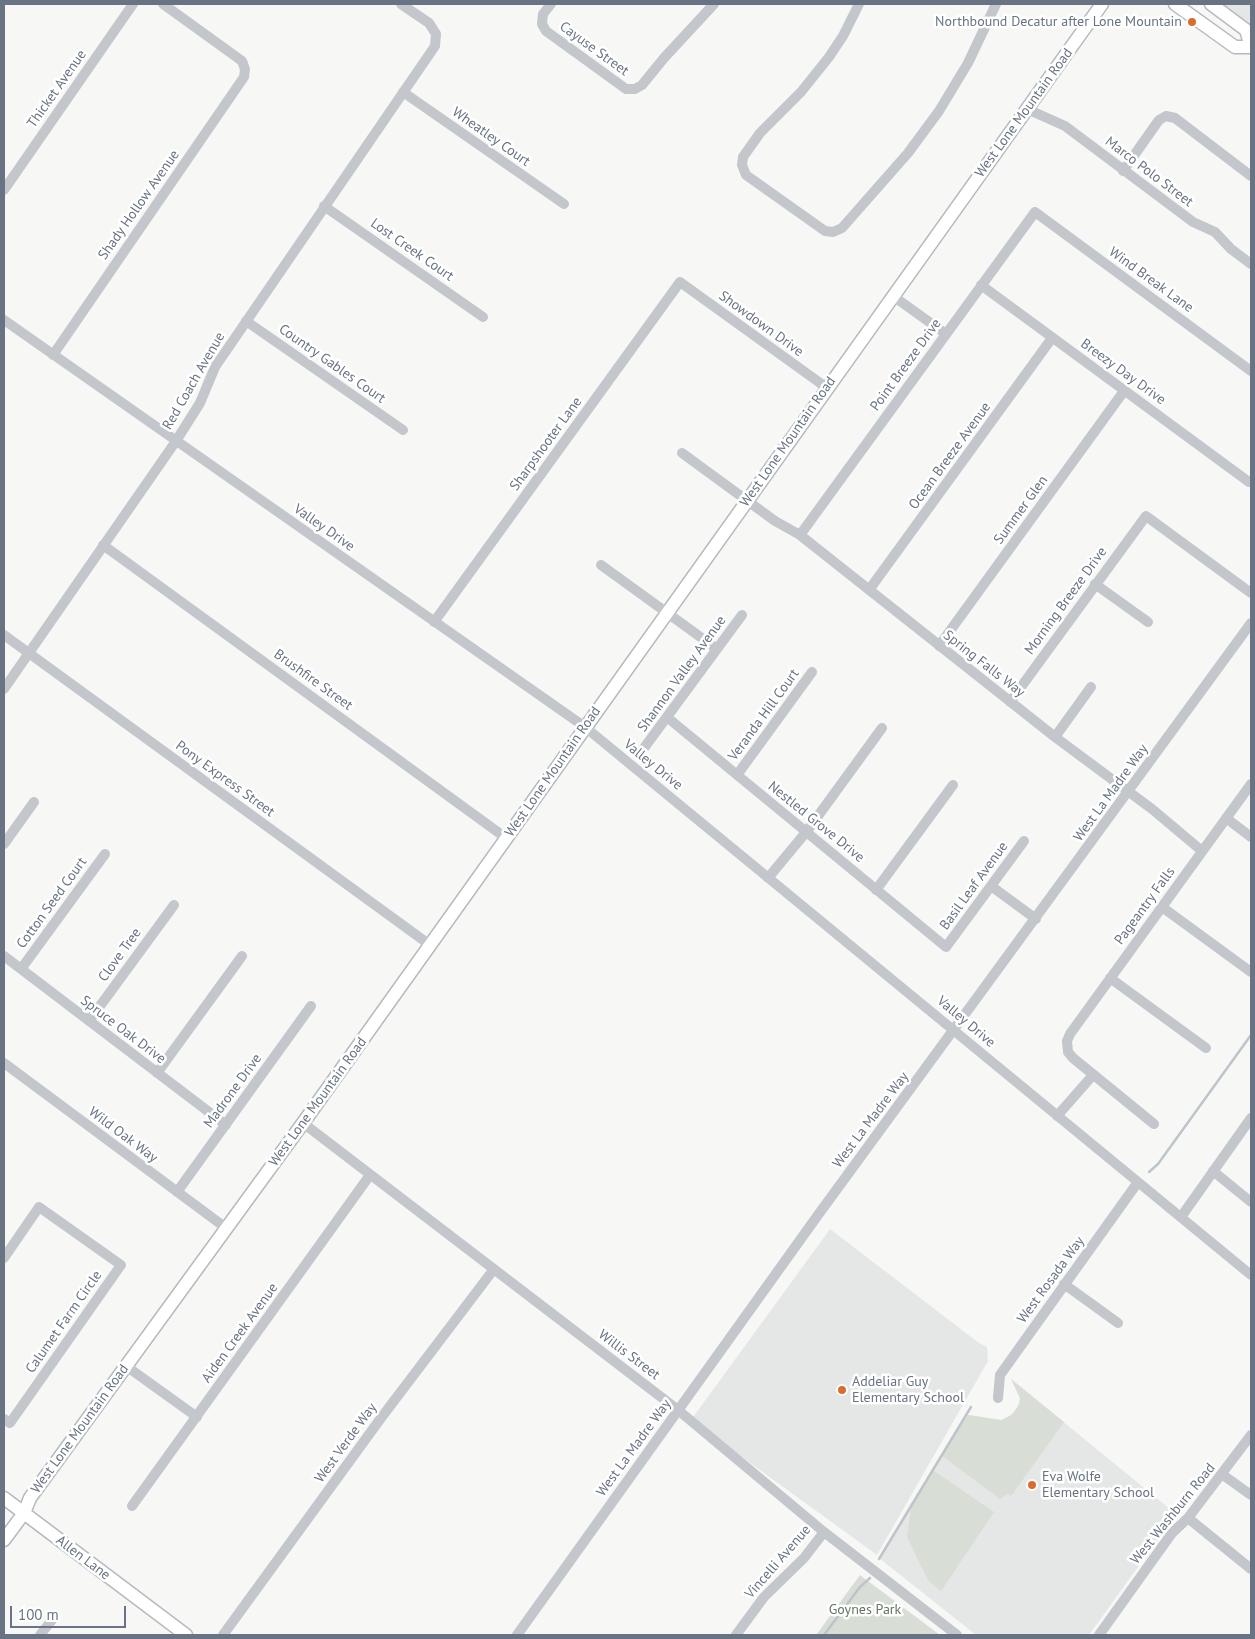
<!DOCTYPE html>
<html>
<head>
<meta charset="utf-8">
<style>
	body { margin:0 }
	#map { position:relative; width:1255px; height:1639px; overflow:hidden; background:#f7f7f5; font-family:"PT Sans",sans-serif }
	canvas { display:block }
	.frame { position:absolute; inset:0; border:5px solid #687484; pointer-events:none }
	.scale { position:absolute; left:10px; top:1606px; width:116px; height:22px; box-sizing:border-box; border:2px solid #687484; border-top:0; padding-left:6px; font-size:15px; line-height:18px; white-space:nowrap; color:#687484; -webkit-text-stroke:4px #fff; paint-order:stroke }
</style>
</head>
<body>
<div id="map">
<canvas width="1255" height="1639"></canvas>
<div class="frame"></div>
<div class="scale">100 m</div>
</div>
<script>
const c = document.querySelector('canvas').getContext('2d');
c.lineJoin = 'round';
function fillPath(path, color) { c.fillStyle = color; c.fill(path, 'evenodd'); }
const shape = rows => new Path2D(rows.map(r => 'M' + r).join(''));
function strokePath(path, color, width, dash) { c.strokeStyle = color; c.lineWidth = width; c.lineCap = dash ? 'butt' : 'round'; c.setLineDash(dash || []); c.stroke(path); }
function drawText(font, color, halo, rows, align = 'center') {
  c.font = font + ' "PT Sans",sans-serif'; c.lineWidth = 5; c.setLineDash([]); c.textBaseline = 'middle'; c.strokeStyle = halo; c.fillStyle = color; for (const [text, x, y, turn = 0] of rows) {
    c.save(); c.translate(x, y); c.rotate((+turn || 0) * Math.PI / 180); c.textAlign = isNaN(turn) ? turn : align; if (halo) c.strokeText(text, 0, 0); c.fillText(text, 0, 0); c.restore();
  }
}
fillPath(shape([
	[1223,4,1251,4,1251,25],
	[830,1229,979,1343,987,1347,988,1361,877,1555,691,1420],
	[1011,1379,1176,1514,1089,1635,976,1635,879,1558,941,1455,969,1415,1001,1420,1008,1418,1017,1408,1020,1398]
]), '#e5e6e6');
fillPath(shape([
	[1011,1379,1064,1422,1011,1496,1008,1494,1000,1499,941,1455,968,1415,1001,1420,1013,1414,1020,1403,1020,1398],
	[934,1471,994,1512,941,1591,928,1580,907,1537,911,1507],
	[860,1575,940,1635,816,1635]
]), '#d8ded6');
strokePath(shape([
	[1149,1172,1158,1164,1251,1035],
	[879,1559,971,1407],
	[824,1635,860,1587,870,1578]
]), '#bdc5cb', 2.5);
const major = shape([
	[1175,4,1235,47,1251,47],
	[1211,4,1246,30,1251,47],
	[4,1498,186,1635],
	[4,1540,24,1513,30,1498,303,1123,1102,4]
]);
strokePath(major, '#b6babe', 15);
strokePath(shape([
	[551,4,543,14,542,24,546,31,626,89,635,89,642,85,664,58,714,4],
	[859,4,843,36,829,57,801,92,760,133,743,157,742,165,746,175,825,231,833,232,842,228,908,153,939,111,968,63,996,4],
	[403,92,564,204],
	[1027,109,1065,126,1193,222,1215,232,1231,249,1251,264],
	[1123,171,1159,120,1166,116,1175,118,1251,176],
	[4,190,133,4],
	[324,206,483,317],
	[981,285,1249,482],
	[893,296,946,334],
	[4,320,585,727,1251,1275],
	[246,321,403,430],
	[53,355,244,77,245,69,242,61,163,4],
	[682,453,775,521,800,535,1055,737,1152,809,1202,851],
	[800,535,1035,212,1251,371],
	[103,545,506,838],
	[601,565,717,649],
	[1095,584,1148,622],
	[869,590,1052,338],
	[434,622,680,282,827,388],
	[4,635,430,945],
	[939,646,1124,391],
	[4,689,176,441,200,403,215,367,435,46,436,34,429,23,401,4],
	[1010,702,1146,516,1251,593],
	[668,718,946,947,1024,841],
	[1055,737,1091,687],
	[644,748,742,615],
	[737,775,812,672],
	[1226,818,1251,837],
	[4,844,34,802],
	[768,878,807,831,882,728],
	[991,886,1036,919],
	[876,890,953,785],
	[1162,907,1251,972],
	[4,956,226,1125],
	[21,969,105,854],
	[1110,978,1206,1048],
	[89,1021,174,905],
	[4,1063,226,1228],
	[157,1073,242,956],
	[1057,1116,1093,1075],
	[303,1123,678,1410,824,1532,957,1635],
	[1154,1124,1073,1058,1068,1052,1067,1041,1070,1034,1251,784],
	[1213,1171,1251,1202],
	[177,1192,311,1006],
	[1181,1217,1251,1118],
	[4,1258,39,1207,121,1265,10,1423,4,1419],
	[1064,1284,1118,1323],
	[126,1366,197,1417],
	[998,1398,1000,1375,1138,1182],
	[1223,1475,1251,1495],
	[132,1506,370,1175],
	[1188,1518,1251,1569],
	[40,1635,52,1620],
	[223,1635,381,1418,494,1269],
	[517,1635,818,1215,1251,623],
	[736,1635,764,1597,804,1558,824,1532],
	[1099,1635,1172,1533,1188,1518,1251,1435]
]), '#c3c6ca', 10);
strokePath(major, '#fff', 12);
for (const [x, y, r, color] of [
	[1192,22,5,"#da6c32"],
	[842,1390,5,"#da6c32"],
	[1032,1485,5,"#da6c32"]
]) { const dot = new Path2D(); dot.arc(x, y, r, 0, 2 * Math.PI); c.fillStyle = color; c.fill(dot); strokePath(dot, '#fff', 2); }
drawText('14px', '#687484', '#fff', [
	["Northbound Decatur after Lone Mountain",1182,22,"right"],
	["Addeliar Guy",852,1382],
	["Elementary School",852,1398],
	["Eva Wolfe",1042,1477],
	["Elementary School",1042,1493]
], 'left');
drawText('14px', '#687484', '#fff', [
	["Cayuse Street",594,49,36],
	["Thicket Avenue",57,89,-55],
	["West Lone Mountain Road",1024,113,-54],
	["Wheatley Court",491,137,35],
	["Marco Polo Street",1149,172,37],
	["Shady Hollow Avenue",139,205,-55],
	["Lost Creek Court",412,250,35],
	["Wind Break Lane",1151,280,36],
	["Showdown Drive",761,324,36],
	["Country Gables Court",332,364,35],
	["Point Breeze Drive",906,365,-54],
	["Breezy Day Drive",1123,372,36],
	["Red Coach Avenue",194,381,-60],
	["West Lone Mountain Road",788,442,-55],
	["Sharpshooter Lane",546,444,-54],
	["Ocean Breeze Avenue",950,456,-54],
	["Summer Glen",1021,510,-54],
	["Valley Drive",324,528,35],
	["Morning Breeze Drive",1066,601,-54],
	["Spring Falls Way",984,664,38],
	["Shannon Valley Avenue",682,674,-54],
	["Brushfire Street",313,680,36],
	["Veranda Hill Court",764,715,-54],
	["Valley Drive",653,765,39],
	["West Lone Mountain Road",553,772,-55],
	["Pony Express Street",225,779,36],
	["West La Madre Way",1111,793,-54],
	["Nestled Grove Drive",816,822,39],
	["Basil Leaf Avenue",974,886,-54],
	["Cotton Seed Court",52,903,-54],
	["Pageantry Falls",1145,906,-54],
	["Clove Tree",120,955,-54],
	["Valley Drive",966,1022,40],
	["Spruce Oak Drive",123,1030,37],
	["Madrone Drive",233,1091,-54],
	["West Lone Mountain Road",318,1102,-54],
	["West La Madre Way",871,1120,-53],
	["Wild Oak Way",123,1135,37],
	["West Rosada Way",1051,1280,-54],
	["Calumet Farm Circle",64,1322,-55],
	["Aiden Creek Avenue",240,1333,-54],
	["Willis Street",629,1355,37],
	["West Lone Mountain Road",80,1429,-54],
	["West Verde Way",346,1443,-54],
	["West La Madre Way",634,1448,-54],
	["West Washburn Road",1173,1514,-51],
	["Allen Lane",83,1558,37],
	["Vincelli Avenue",778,1562,-49]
]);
drawText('14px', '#647763', '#fff', [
	["Goynes Park",865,1610]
]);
</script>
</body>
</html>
